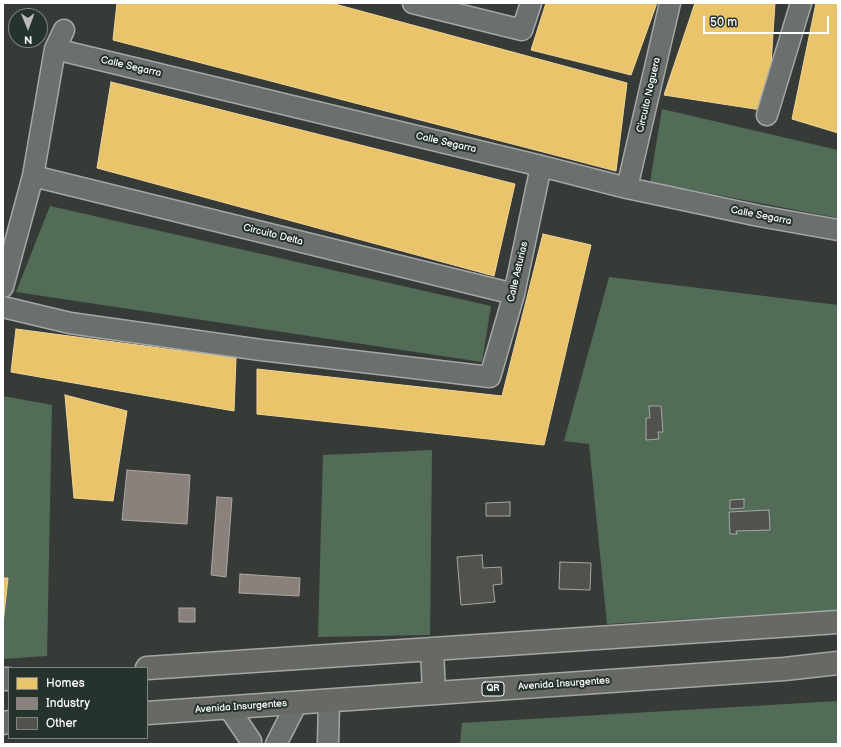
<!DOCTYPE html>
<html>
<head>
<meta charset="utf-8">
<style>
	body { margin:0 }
	#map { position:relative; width:841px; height:747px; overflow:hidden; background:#373b37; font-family:"Balsamiq Sans",sans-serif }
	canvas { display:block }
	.frame { position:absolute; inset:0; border:4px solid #fff; pointer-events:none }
	.legend { position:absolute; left:8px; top:667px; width:140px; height:72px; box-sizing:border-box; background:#26332d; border:1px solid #7d8581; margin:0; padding:5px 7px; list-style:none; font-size:12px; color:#fff }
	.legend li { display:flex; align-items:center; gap:8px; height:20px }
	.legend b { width:20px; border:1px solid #7d8581 }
	.north { position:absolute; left:8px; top:8px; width:40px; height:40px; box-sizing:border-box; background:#26332d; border:1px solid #7d8581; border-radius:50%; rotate:179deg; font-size:11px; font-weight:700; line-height:16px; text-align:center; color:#fff }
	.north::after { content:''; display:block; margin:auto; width:14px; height:18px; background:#b9bab9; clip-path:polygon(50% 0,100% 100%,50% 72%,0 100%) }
	.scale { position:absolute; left:703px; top:16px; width:126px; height:18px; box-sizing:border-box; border:2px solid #fff; border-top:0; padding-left:5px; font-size:12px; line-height:14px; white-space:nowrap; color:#fff; -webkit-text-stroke:3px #26332d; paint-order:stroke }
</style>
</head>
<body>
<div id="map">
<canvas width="841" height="747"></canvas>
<div class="frame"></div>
<ul class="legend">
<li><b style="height:11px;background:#e9c46a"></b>Homes</li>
<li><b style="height:11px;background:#8a817c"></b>Industry</li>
<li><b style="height:11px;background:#51524d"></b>Other</li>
</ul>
<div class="north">N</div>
<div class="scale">50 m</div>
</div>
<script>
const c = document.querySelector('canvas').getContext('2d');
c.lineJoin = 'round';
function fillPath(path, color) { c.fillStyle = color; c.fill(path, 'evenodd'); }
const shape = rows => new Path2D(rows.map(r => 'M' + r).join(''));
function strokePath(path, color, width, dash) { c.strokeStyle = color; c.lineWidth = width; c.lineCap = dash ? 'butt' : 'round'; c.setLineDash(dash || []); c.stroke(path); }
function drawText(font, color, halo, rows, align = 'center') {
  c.font = font + ' "Balsamiq Sans",sans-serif'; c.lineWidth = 4; c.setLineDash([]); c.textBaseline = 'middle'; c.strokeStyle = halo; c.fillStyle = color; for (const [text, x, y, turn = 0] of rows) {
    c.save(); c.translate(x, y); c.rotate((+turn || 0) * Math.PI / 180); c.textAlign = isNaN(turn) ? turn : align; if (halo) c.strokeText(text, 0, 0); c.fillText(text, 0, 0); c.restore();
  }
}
fillPath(shape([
	[662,109,838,150,838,218,650,182],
	[50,206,491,306,482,362,16,292],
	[609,277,838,305,838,610,607,624,589,444,564,441],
	[3,396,52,405,47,656,3,659],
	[432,450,430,635,318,637,323,455],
	[838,701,838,744,460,744,462,723]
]), '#526c57');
const homes = shape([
	[117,3,331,3,627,83,616,171,113,40,117,3],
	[546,3,657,3,631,75,531,50,546,3],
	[695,3,775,3,768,111,664,95,695,3],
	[816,3,838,3,838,133,792,119,816,3],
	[111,82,515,184,494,276,97,168,111,82],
	[543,234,591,245,544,445,257,414,257,369,502,396,543,234],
	[16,329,236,358,234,411,11,372,16,329],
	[65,395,127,411,113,501,74,498,65,395],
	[3,578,8,578,3,624,3,578]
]);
fillPath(homes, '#e9c46a');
strokePath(homes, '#f0d697', 1);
const industry = shape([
	[127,470,190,475,187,524,122,520,127,470],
	[217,497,232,498,226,577,211,575,217,497],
	[240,574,300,578,299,596,239,593,240,574],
	[179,608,195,608,195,622,179,622,179,608]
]);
fillPath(industry, '#8a817c');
strokePath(industry, '#ada7a3', 1);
const building = shape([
	[649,406,661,406,663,432,658,432,659,439,646,440,646,418,650,418,649,406],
	[744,499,744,508,730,509,730,500,744,499],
	[510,502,510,516,486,516,486,503,510,502],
	[769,510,770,530,736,531,737,534,730,534,729,512,769,510],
	[482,555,483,568,501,567,502,584,493,585,495,602,461,605,457,557,482,555],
	[560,562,591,563,590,590,559,589,560,562]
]);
fillPath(building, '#51524d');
strokePath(building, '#a5a7a5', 1);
const minor = shape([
	[413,3,522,30,531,3],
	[55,49,541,166,627,188,759,216,838,230],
	[767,115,801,3],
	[33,176,514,294],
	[627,188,670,3],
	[3,287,33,176,55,49,64,30],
	[3,307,70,323,261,350,490,377,514,294,541,166],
	[228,707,251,741,251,744],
	[276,744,297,703],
	[328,744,329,700]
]);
const major = shape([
	[432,649,434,693],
	[147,668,838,622],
	[3,679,9,679],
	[147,713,784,669,838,663],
	[3,723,9,722]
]);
strokePath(minor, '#a5a7a5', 23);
strokePath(major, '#a5a7a5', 25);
strokePath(minor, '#6b6f6d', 20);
strokePath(major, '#676965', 22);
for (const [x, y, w] of [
	[493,689,22]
]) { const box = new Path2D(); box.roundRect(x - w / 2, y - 7, w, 14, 3); c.fillStyle = '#26332d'; c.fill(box); strokePath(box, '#fff', 1); }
drawText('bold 9px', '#fff', null, [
	["QR",493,689]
]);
drawText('10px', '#fff', '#26332d', [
	["Calle Segarra",131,67,13],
	["Circuito Noguera",649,95,-77],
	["Calle Segarra",446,143,13],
	["Calle Segarra",761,216,11],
	["Circuito Delta",273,235,14],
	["Calle Asturias",518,272,-77],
	["Avenida Insurgentes",564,684,-4],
	["Avenida Insurgentes",241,707,-4]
]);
</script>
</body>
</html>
